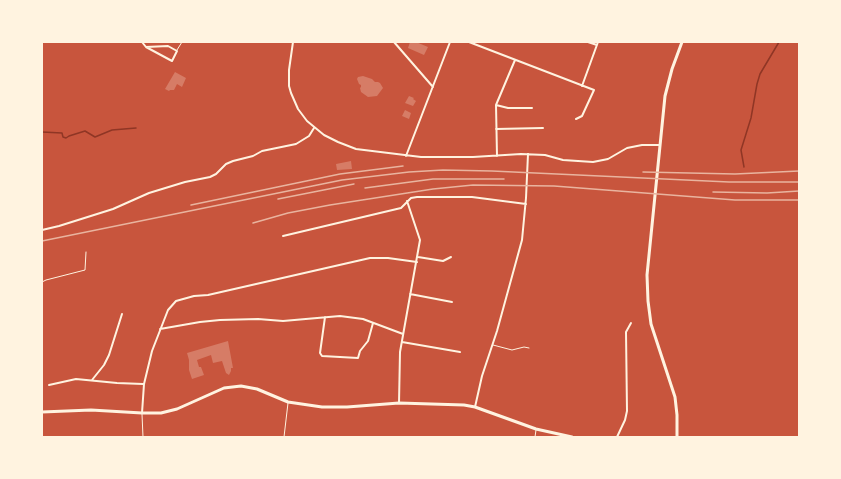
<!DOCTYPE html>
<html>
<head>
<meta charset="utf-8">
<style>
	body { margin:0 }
	#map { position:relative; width:841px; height:479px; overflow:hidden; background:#c8553d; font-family:"PT Serif",serif }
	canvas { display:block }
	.frame { position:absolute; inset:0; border:43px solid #fff3e0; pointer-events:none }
</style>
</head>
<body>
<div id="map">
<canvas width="841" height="479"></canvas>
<div class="frame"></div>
</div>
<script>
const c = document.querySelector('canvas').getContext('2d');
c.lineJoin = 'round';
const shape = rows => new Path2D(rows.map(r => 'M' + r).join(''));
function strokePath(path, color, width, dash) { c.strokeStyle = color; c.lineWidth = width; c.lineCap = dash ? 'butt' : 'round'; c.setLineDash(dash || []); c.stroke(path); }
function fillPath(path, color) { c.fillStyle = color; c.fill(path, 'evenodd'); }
strokePath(shape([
	[42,132,62,133,63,137,66,138,69,136,85,131,95,137,112,130,136,128],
	[744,167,741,150,751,118,757,84,760,74,779,42]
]), '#8f3625', 1.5);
fillPath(shape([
	[410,42,416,42,428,47,424,55,408,48],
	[175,72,186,78,182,87,177,84,174,90,170,90,169,91,165,89],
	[363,76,372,79,375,82,378,82,380,83,383,88,377,96,368,97,361,92,360,88,361,87,361,85,359,84,357,79,358,77],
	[409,96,414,98,413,99,416,101,413,106,405,103],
	[405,110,411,113,409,119,402,116],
	[351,161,352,169,337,170,336,164],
	[228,341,233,368,231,368,231,371,229,375,226,373,222,361,213,363,211,355,197,360,199,367,201,367,204,375,192,379,189,370,189,360,187,353]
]), '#d67c66');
strokePath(shape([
	[177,50,182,42],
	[42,282,46,280,85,270,86,252],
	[493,345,512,350,524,347,529,348],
	[142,414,143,437],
	[284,437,288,403],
	[535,437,536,430]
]), '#fff3e0', 1);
strokePath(shape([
	[142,42,146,47,172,61,177,51,168,46,146,47],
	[293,42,289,70,289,86,291,93,298,109,307,121,324,135,338,142,356,149,421,157,473,157,521,154,545,155,563,160,593,162,608,159,627,148,642,145,659,145],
	[394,42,433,87],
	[469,42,594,90,582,116,576,119],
	[588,42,597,45],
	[582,86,598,42],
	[496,105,508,108,532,108],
	[496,129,543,128],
	[406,156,450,42],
	[497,156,496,105,515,60],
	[42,230,59,226,113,209,149,193,185,182,210,177,216,174,226,164,233,161,253,156,262,151,296,144,309,136,314,128],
	[283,236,401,208,411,198,417,197,472,197,526,204],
	[418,257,443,261,451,257],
	[410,294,452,302],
	[325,317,320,353,322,356,358,358,360,351,368,341,373,323],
	[160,329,200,322,220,320,258,319,283,321,340,316,363,319,403,334],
	[402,342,460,352],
	[92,380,104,365,109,355,122,314],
	[49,385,76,379,117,383,143,384],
	[399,403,400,352,420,240,407,201],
	[475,407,482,376,497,331,522,240,526,198,528,154],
	[142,413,144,384,152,351,168,310,176,301,194,296,208,295,370,258,388,258,417,262],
	[617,437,625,420,627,411,626,332,631,323]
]), '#fff3e0', 2);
strokePath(shape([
	[42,412,91,410,142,413,161,413,177,409,224,388,241,386,257,389,288,402,322,407,347,407,399,403,464,405,475,407,536,429,572,437],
	[677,437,677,415,675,397,651,324,648,301,647,275,665,96,672,69,682,42]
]), '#fff3e0', 3);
strokePath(shape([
	[643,172,735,174,799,171],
	[365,188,433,179,504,179],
	[713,192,767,193,799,191],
	[278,199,354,184],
	[191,205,340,174,403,166],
	[253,223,288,213,330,205,433,189,473,185,554,186,735,200,799,200],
	[42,241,342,180,409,172,443,170,492,171,729,182,799,182]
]), '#e9b49f', 1.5);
</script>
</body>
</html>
